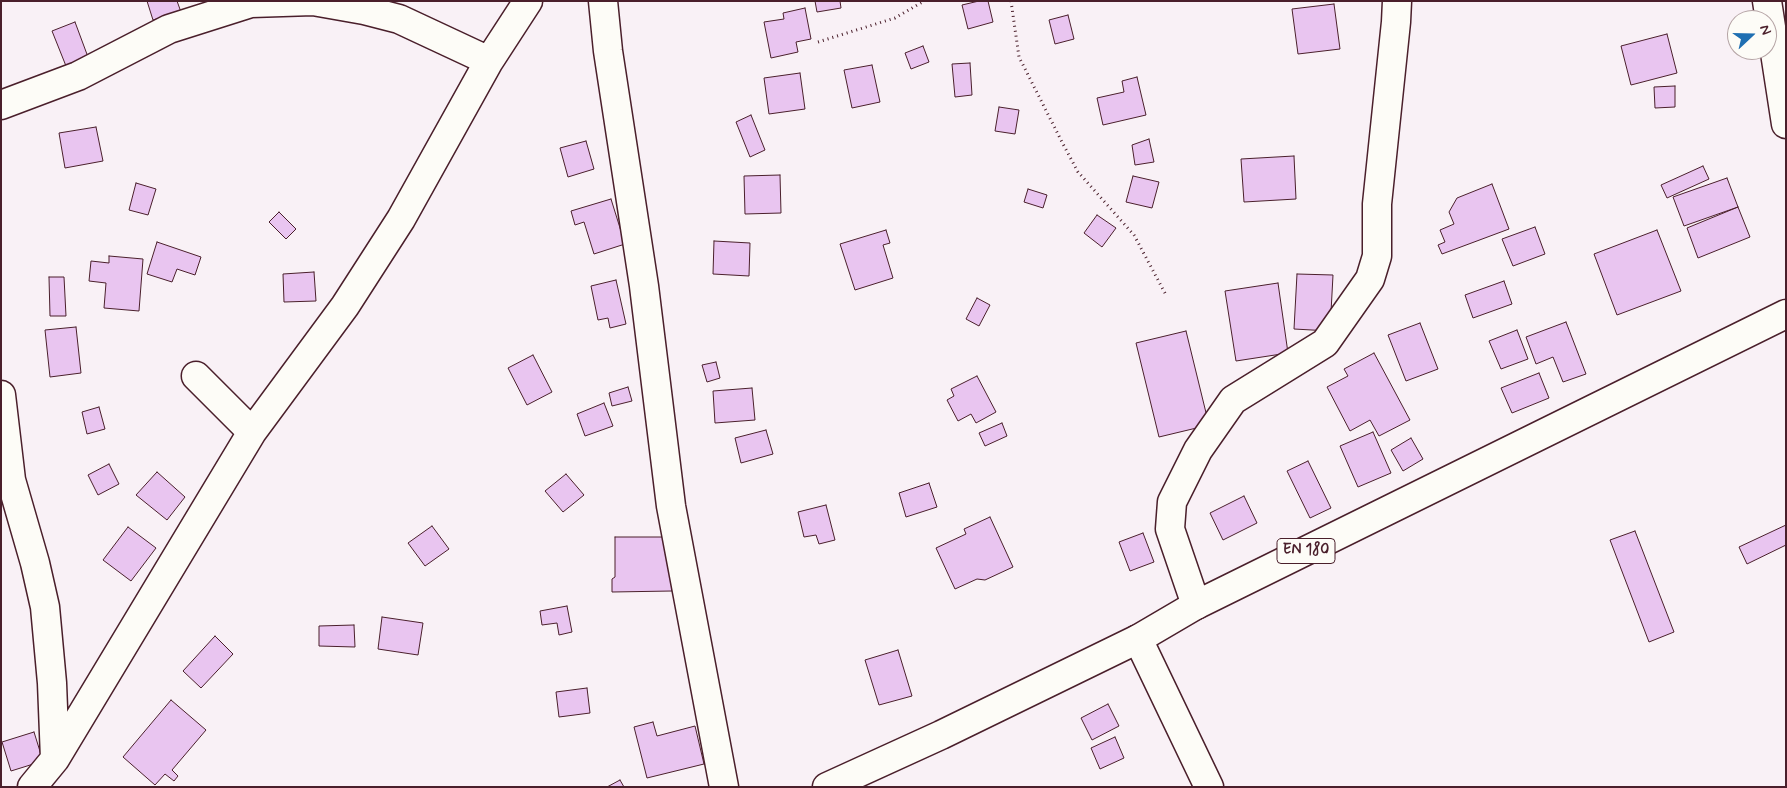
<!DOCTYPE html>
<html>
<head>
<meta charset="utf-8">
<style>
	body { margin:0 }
	#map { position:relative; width:1787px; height:788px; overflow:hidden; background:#f9f1f6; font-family:Mynerve,sans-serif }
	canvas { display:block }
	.frame { position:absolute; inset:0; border:2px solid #4a1f2b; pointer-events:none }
	.north { position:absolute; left:1727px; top:10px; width:50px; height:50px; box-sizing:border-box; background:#fdfcf7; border:1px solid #b5a4a5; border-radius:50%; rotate:69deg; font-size:14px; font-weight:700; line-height:20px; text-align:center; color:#4a1f2b }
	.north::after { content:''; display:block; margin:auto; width:18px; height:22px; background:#1f6fb2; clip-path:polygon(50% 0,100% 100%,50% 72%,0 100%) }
</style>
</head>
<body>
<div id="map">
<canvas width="1787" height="788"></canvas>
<div class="frame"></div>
<div class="north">N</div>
</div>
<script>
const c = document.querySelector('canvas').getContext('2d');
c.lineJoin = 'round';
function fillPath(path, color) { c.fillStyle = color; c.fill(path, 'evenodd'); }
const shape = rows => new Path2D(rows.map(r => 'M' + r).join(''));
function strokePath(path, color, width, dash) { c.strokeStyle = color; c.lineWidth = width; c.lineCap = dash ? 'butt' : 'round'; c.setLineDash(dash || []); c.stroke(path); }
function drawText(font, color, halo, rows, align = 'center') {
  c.font = font + ' Mynerve,sans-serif'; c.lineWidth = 4; c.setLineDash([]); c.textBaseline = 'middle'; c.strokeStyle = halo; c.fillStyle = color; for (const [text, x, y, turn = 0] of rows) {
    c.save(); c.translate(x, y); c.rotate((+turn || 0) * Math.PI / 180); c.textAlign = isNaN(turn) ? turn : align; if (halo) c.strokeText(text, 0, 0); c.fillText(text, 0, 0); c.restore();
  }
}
const building = shape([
	[147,1,177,1,181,12,153,20,147,1],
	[815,1,840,1,841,8,817,12,815,1],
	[979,1,988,1,993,22,968,29,962,5,979,1],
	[1334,4,1340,49,1298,54,1292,9,1334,4],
	[805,8,811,39,796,42,798,52,771,58,764,22,784,19,783,13,805,8],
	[1068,15,1074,39,1055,44,1049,20,1068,15],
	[75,22,88,57,66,66,52,31,75,22],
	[1667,34,1677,73,1631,85,1621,46,1667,34],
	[923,46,929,62,911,69,905,53,923,46],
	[970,63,972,95,955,97,952,64,970,63],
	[872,65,880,102,852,108,844,70,872,65],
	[800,73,805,109,769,114,764,78,800,73],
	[1137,77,1146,115,1103,125,1097,98,1124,92,1122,81,1137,77],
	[1675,86,1675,107,1655,108,1654,87,1675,86],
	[999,107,1019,110,1015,134,995,131,999,107],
	[751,115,765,150,750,157,736,122,751,115],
	[96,127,103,161,65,168,59,133,96,127],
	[1149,139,1154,162,1135,165,1132,145,1149,139],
	[586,141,594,169,568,177,560,148,586,141],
	[1294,156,1296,199,1244,202,1241,159,1294,156],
	[1703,166,1709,179,1667,198,1661,185,1703,166],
	[780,175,781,213,745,214,744,176,780,175],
	[1133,176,1159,182,1152,208,1126,202,1133,176],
	[1727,178,1738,207,1684,226,1673,197,1727,178],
	[136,183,156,189,148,215,129,210,136,183],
	[1492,184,1509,229,1442,254,1438,245,1445,242,1440,230,1454,224,1449,212,1457,198,1492,184],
	[1028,189,1047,195,1043,208,1024,202,1028,189],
	[611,199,625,244,594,254,584,222,575,225,571,211,611,199],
	[1738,207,1750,237,1698,258,1687,228,1738,207],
	[279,212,296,229,286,239,269,222,279,212],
	[1097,215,1116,228,1102,247,1084,233,1097,215],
	[1535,227,1545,254,1513,266,1502,239,1535,227],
	[886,230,890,243,883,245,893,278,855,290,840,244,886,230],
	[1657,230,1681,291,1617,315,1594,254,1657,230],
	[714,241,750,243,749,276,713,274,714,241],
	[157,242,201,257,195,275,177,269,172,282,147,274,157,242],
	[109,256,143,259,139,311,104,308,106,283,89,281,91,261,109,263,109,256],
	[314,272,316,301,284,302,283,274,314,272],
	[1297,274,1333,275,1330,331,1294,329,1297,274],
	[49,277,64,277,66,316,50,316,49,277],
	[616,280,626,324,610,328,608,318,598,320,591,286,616,280],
	[1504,281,1512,304,1473,318,1465,295,1504,281],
	[1278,283,1288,353,1236,361,1225,291,1278,283],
	[977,298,990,305,979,326,966,319,977,298],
	[1566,322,1586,374,1563,382,1553,357,1536,364,1526,337,1566,322],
	[1420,323,1438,369,1406,381,1388,335,1420,323],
	[76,327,81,373,50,377,45,330,76,327],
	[1517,330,1528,359,1501,369,1489,341,1517,330],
	[1186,331,1209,425,1159,437,1136,343,1186,331],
	[1374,353,1410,420,1379,436,1370,420,1350,431,1327,387,1348,376,1344,369,1374,353],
	[533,355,552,392,527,405,508,368,533,355],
	[716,362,720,378,707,382,702,365,716,362],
	[1539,373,1549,398,1512,413,1501,388,1539,373],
	[977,376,996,412,976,423,971,414,958,421,947,400,954,396,951,389,977,376],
	[628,387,632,401,612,406,609,393,628,387],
	[752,388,755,420,715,423,713,391,752,388],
	[604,403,613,426,585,436,577,414,604,403],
	[99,407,105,429,87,434,82,412,99,407],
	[1002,423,1007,436,985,446,979,433,1002,423],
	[766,430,773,454,741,463,735,438,766,430],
	[1373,432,1391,473,1358,487,1340,446,1373,432],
	[1411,438,1423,459,1403,471,1391,450,1411,438],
	[1308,461,1331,508,1310,518,1287,471,1308,461],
	[109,464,119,484,98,495,88,475,109,464],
	[157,472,185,497,167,520,136,495,157,472],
	[566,474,584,495,563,512,545,491,566,474],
	[929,483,937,507,906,517,899,493,929,483],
	[1244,496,1257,523,1223,540,1210,513,1244,496],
	[826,505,835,540,819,544,816,535,804,537,798,512,826,505],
	[990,517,1013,567,985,580,977,579,955,589,936,548,966,534,964,529,990,517],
	[1786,525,1786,545,1747,564,1739,547,1786,525],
	[432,526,449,549,425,566,408,543,432,526],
	[128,527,156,548,131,581,103,560,128,527],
	[1635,531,1674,632,1649,642,1610,540,1635,531],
	[1143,533,1154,562,1130,571,1119,542,1143,533],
	[615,537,671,537,672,591,612,592,612,579,615,577,615,537],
	[567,606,572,632,559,635,557,623,542,625,540,611,567,606],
	[382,617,423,623,418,655,378,649,382,617],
	[354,625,355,647,319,646,319,626,354,625],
	[215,636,233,654,201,688,183,671,215,636],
	[898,650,912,696,879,705,865,660,898,650],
	[587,688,590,713,559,717,556,692,587,688],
	[171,700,206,730,172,770,178,776,174,781,165,774,155,785,123,757,171,700],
	[1108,704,1119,726,1092,740,1081,718,1108,704],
	[653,722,657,736,695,726,704,764,647,778,634,727,653,722],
	[34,732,43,761,11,771,2,742,34,732],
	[1115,737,1124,758,1100,769,1091,748,1115,737],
	[620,780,624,787,607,787,620,780]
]);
fillPath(building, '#e9c5f0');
strokePath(building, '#4a1f2b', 1);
const minor = shape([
	[603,1,608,51,644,286,671,506,724,787],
	[1767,1,1786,124],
	[1,105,78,76,169,29,251,3,313,1,364,10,399,19,489,61],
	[196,376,252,432],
	[1,395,11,480,35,563,45,607,52,683,55,759],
	[1196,605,1170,529,1172,502,1198,450,1233,400,1325,343,1370,279,1377,256,1377,204,1396,22,1397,1],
	[1138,639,1209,787],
	[32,787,55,759,252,432,345,306,401,219,489,61,528,1]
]);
const primary = shape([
	[827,787,941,735,1138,639,1196,605,1786,314]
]);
strokePath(minor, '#4a1f2b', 31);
strokePath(primary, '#4a1f2b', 31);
strokePath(shape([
	[1011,1,1019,57,1063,144,1078,172,1134,235,1166,295],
	[818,42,895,18,924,1]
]), '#4a1f2b', 3, [1, 4]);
strokePath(minor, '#fdfcf7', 28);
strokePath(primary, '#fdfcf7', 28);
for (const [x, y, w] of [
	[1306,551,58]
]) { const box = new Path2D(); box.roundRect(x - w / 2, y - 12.5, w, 25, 4); c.fillStyle = '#fdfcf7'; c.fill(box); strokePath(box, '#4a1f2b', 1); }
drawText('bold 15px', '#4a1f2b', null, [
	["EN 180",1306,551]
]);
</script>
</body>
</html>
